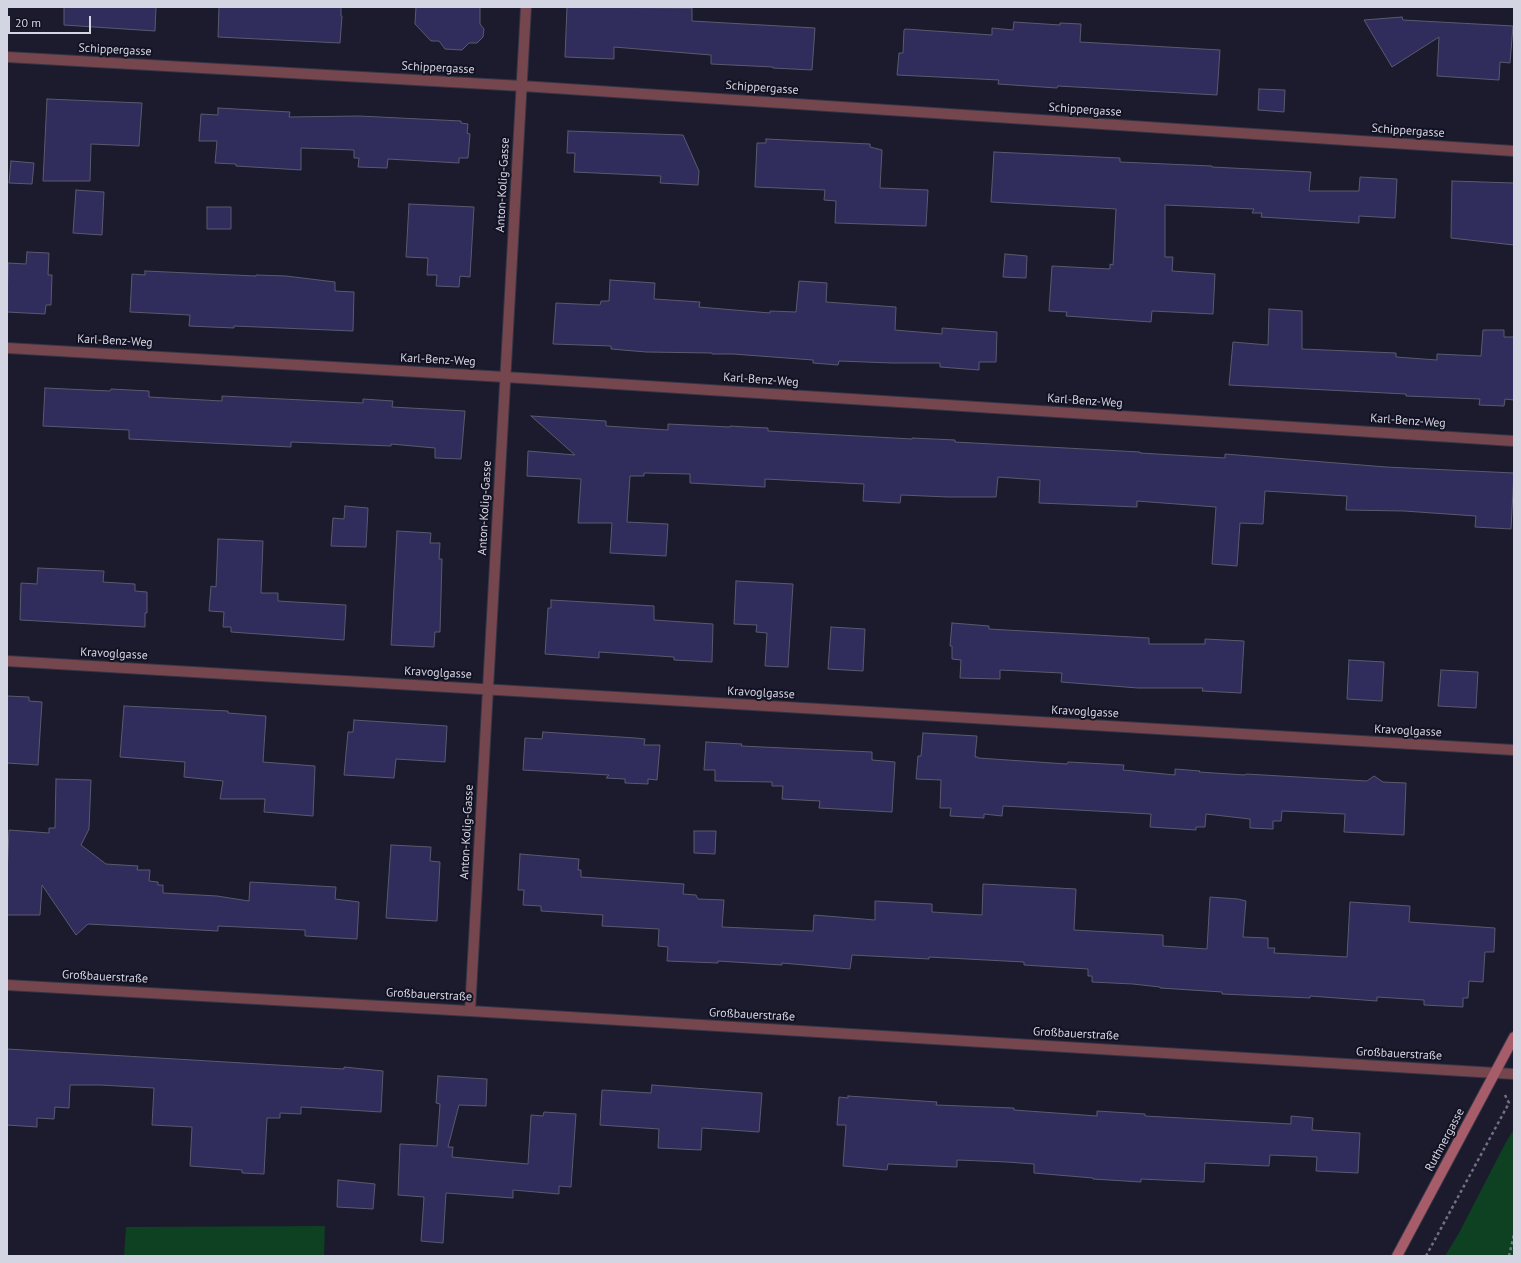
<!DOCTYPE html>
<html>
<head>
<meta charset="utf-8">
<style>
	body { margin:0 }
	#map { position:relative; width:1521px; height:1263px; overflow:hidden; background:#1b1b2d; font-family:"PT Sans",sans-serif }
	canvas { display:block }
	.frame { position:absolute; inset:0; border:8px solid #d4d5e2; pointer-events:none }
	.scale { position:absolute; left:8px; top:16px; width:83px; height:18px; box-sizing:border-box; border:2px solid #d4d5e2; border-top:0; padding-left:5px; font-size:12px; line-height:14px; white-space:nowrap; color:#d4d5e2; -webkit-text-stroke:3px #121223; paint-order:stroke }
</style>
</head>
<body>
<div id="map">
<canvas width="1521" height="1263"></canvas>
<div class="frame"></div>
<div class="scale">20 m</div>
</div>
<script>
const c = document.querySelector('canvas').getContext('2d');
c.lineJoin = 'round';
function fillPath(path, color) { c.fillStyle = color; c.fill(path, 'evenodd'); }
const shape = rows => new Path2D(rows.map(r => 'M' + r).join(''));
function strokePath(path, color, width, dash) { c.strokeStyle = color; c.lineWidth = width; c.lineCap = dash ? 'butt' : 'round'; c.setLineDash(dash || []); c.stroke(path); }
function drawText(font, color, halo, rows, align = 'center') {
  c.font = font + ' "PT Sans",sans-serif'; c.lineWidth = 4; c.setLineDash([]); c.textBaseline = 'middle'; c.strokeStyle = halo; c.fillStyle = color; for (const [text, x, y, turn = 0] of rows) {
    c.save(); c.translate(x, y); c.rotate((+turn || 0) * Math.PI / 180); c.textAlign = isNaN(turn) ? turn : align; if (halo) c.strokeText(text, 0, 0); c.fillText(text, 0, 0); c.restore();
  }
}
fillPath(shape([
	[1514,1129,1514,1256,1445,1256,1459,1233,1505,1144],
	[325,1226,324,1256,124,1256,126,1227]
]), '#0e4022');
const building = shape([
	[64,7,156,7,155,31,64,25,64,7],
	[219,7,341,7,341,16,342,16,340,43,218,37,219,7],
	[416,7,480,7,480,24,484,29,483,37,477,43,469,43,462,50,445,49,439,41,431,41,415,24,416,7],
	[567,7,692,8,692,21,815,28,812,70,773,68,773,67,711,64,711,55,614,47,614,59,565,57,567,7],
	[1402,17,1403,20,1513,26,1510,63,1500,62,1499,80,1437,76,1439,37,1392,67,1364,20,1402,17],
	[1014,22,1060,25,1060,23,1081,24,1080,42,1220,50,1217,95,1058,86,1057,88,998,84,999,80,897,75,899,53,903,53,904,30,905,29,992,35,992,28,1013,30,1014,22],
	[1259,89,1285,90,1284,112,1258,110,1259,89],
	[47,99,142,103,139,146,91,144,90,181,43,181,47,99],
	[218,108,290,112,289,117,359,116,461,121,461,123,468,124,467,133,470,134,468,158,459,158,459,163,388,159,387,168,358,167,359,158,354,158,354,150,301,148,301,170,236,166,236,164,215,163,217,141,199,141,201,114,218,115,218,108],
	[568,131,683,135,699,171,698,185,660,183,661,176,574,172,575,153,567,153,568,131],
	[766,139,870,144,870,147,882,150,880,188,928,190,926,226,835,223,836,201,824,200,825,190,755,187,757,143,766,143,766,139],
	[994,152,1120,158,1120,162,1212,166,1212,167,1311,172,1309,191,1359,191,1360,177,1397,179,1395,218,1359,216,1359,223,1261,217,1262,213,1252,213,1254,209,1165,205,1165,257,1173,257,1172,271,1215,274,1213,314,1152,311,1151,322,1066,316,1067,312,1049,311,1052,266,1110,269,1110,264,1113,265,1116,209,991,202,994,152],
	[11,161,34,163,32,184,9,183,11,161],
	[1452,181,1514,183,1514,245,1451,238,1452,181],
	[76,190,104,192,102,235,73,233,76,190],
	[409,204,474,207,470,277,460,276,459,287,436,286,437,275,427,275,428,258,406,257,409,204],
	[207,207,231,207,231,229,207,229,207,207],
	[27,252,49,253,48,275,52,275,51,305,46,305,45,314,7,312,8,263,26,264,27,252],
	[1005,254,1027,256,1026,278,1003,277,1005,254],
	[145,271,256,276,256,275,286,276,335,282,335,291,354,292,353,331,234,326,234,328,189,326,190,315,130,312,132,274,145,275,145,271],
	[610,280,655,283,654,299,700,302,699,307,770,313,770,311,796,312,799,281,827,283,826,302,896,307,895,330,942,334,942,328,997,332,996,362,979,362,979,370,940,367,940,363,892,363,839,361,838,365,813,363,813,360,733,354,712,354,712,353,646,352,611,349,611,346,553,344,556,303,600,305,601,301,609,301,610,280],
	[1269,309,1302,311,1302,349,1396,353,1396,357,1437,360,1437,354,1481,356,1483,330,1504,330,1504,337,1514,337,1514,400,1505,399,1504,406,1479,405,1480,399,1406,396,1406,394,1229,385,1233,342,1268,345,1269,309],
	[45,388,110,391,111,389,149,391,149,397,222,401,222,396,363,403,363,399,393,401,392,407,465,411,461,459,435,458,435,448,391,444,391,446,291,442,291,447,129,439,129,430,43,426,45,388],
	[531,416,606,421,606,426,668,430,668,424,730,427,730,426,746,427,768,428,768,431,912,439,912,438,955,440,955,442,1140,452,1140,453,1225,458,1225,454,1386,467,1514,473,1511,529,1475,527,1476,516,1404,511,1346,510,1347,496,1265,491,1263,524,1240,523,1237,566,1212,564,1216,507,1137,501,1137,507,1039,503,1040,480,998,477,996,497,948,497,901,495,900,503,863,501,864,484,765,479,765,487,690,483,690,474,644,473,644,476,630,476,627,522,668,524,666,556,610,553,612,523,578,523,581,479,527,476,528,451,575,455,531,416],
	[345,506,368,508,366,547,331,546,333,518,344,519,345,506],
	[397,531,431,533,430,543,440,543,439,559,442,559,440,632,435,632,434,647,391,645,397,531],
	[218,539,263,541,261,593,278,593,278,601,346,605,344,640,231,632,231,627,223,627,224,612,209,611,211,586,216,587,218,539],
	[38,568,104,571,103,582,135,584,135,591,147,592,147,613,145,613,145,627,20,620,21,583,37,584,38,568],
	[736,581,793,584,788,667,765,666,767,633,756,632,757,625,734,624,736,581],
	[551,600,654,606,654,620,713,624,712,662,674,660,674,657,599,652,599,658,545,654,548,608,551,608,551,600],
	[952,623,989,626,989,629,1149,638,1149,644,1205,644,1205,639,1244,641,1241,693,1202,691,1203,688,1138,688,1061,682,1062,673,1000,670,1000,679,960,678,961,660,952,659,952,646,950,646,952,623],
	[831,627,865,629,863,671,828,669,831,627],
	[1349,660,1384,662,1382,701,1347,699,1349,660],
	[1441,670,1478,672,1476,708,1438,706,1441,670],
	[7,696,29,697,29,701,42,702,38,765,7,763,7,696],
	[124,706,228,711,228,713,266,716,263,762,315,766,313,816,264,812,265,799,220,799,223,781,184,777,185,762,120,757,124,706],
	[354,720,447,726,445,762,396,759,394,778,344,775,348,732,353,732,354,720],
	[543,732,636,738,645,739,644,745,660,745,657,780,648,779,648,784,625,783,625,779,606,778,609,775,523,770,525,738,542,739,543,732],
	[923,733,977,736,975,757,978,757,978,758,1067,764,1068,762,1124,765,1123,770,1175,775,1175,769,1200,771,1199,772,1245,775,1246,774,1367,781,1374,776,1383,782,1406,783,1404,835,1344,832,1345,814,1282,811,1281,821,1273,821,1273,829,1250,828,1250,819,1206,814,1205,827,1196,827,1196,830,1150,827,1151,814,1003,806,1002,816,984,814,984,818,950,816,951,808,940,808,941,780,916,779,918,756,921,756,923,733],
	[706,742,742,744,741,746,872,752,872,760,895,762,892,812,819,808,820,801,782,799,783,786,772,786,772,782,715,781,715,770,704,770,706,742],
	[56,779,91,780,89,829,81,845,106,864,138,866,137,870,150,870,149,881,158,882,158,885,163,885,163,893,217,896,249,901,250,882,336,887,335,899,359,902,357,939,305,936,305,930,218,926,218,931,88,924,76,935,42,885,40,915,7,915,7,876,9,830,49,833,49,828,55,828,56,779],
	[694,831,716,831,715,854,694,853,694,831],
	[391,845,431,847,430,861,440,862,437,921,386,918,391,845],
	[520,854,579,859,578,870,581,870,581,877,684,884,683,894,696,895,698,899,724,900,722,927,813,931,814,915,875,920,875,901,932,904,932,912,982,915,983,884,1076,889,1074,930,1163,935,1163,946,1207,949,1210,897,1238,899,1246,901,1243,937,1268,938,1268,948,1275,948,1274,953,1347,957,1350,902,1410,906,1409,922,1495,928,1494,952,1485,952,1483,982,1469,981,1468,998,1463,998,1463,1007,1424,1005,1424,1000,1377,997,1377,1001,1310,996,1310,998,1222,994,1222,992,1160,988,1160,987,1133,984,1092,982,1092,976,1088,976,1088,969,1024,965,1024,962,929,957,929,959,852,955,850,969,782,963,782,965,718,961,718,963,667,961,668,947,658,946,659,929,602,926,603,915,541,911,541,906,523,905,524,890,518,890,520,854],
	[7,1049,344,1069,344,1067,383,1071,381,1112,301,1107,301,1114,280,1113,280,1118,267,1118,264,1174,242,1173,242,1170,190,1166,192,1127,152,1125,154,1088,100,1085,70,1085,69,1108,55,1107,54,1119,37,1118,37,1127,7,1125,7,1049],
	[438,1076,487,1079,486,1106,459,1105,448,1147,453,1147,452,1157,528,1164,531,1115,543,1116,544,1112,576,1114,571,1187,559,1186,559,1194,513,1190,513,1198,446,1193,443,1243,421,1241,424,1197,398,1195,400,1144,437,1146,440,1104,436,1103,438,1076],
	[652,1085,762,1093,759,1132,702,1128,701,1150,658,1148,659,1129,600,1125,602,1090,651,1093,652,1085],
	[848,1096,937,1102,936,1105,1014,1108,1014,1110,1097,1116,1097,1111,1145,1114,1145,1116,1291,1124,1291,1116,1313,1118,1312,1130,1360,1133,1358,1173,1316,1171,1317,1157,1270,1155,1269,1166,1205,1163,1204,1182,1141,1179,1141,1182,1093,1179,1093,1178,1034,1173,1034,1164,1007,1162,957,1160,957,1167,888,1164,887,1170,843,1166,846,1125,837,1125,839,1097,848,1098,848,1096],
	[338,1180,375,1184,373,1209,337,1207,338,1180]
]);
fillPath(building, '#302d5c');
strokePath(building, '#595a6f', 1);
const lane = shape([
	[1496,1073,1514,1074]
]);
const street = shape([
	[7,57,522,86,1514,151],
	[7,348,505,377,1514,441],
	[7,661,1514,750],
	[7,985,470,1011,1496,1073],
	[470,1011,526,7]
]);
const secondary = shape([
	[1397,1256,1514,1037]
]);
strokePath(lane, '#353546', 12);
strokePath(street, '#353546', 12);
strokePath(secondary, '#353546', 12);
strokePath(shape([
	[1426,1256,1509,1103,1505,1095],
	[1509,1256,1514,1234]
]), '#717181', 2.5, [3, 3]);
strokePath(lane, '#75464e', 10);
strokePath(street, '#75464e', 10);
strokePath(secondary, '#a65c69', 10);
drawText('12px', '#d4d5e2', '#121223', [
	["Schippergasse",115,50,3],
	["Schippergasse",438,68,3],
	["Schippergasse",762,88,4],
	["Schippergasse",1085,110,4],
	["Schippergasse",1408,131,4],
	["Anton-Kolig-Gasse",503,185,-87],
	["Karl-Benz-Weg",115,341,3],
	["Karl-Benz-Weg",438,360,3],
	["Karl-Benz-Weg",761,380,4],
	["Karl-Benz-Weg",1085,401,4],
	["Karl-Benz-Weg",1408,421,4],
	["Anton-Kolig-Gasse",485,508,-87],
	["Kravoglgasse",114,654,3],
	["Kravoglgasse",438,673,3],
	["Kravoglgasse",761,693,3],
	["Kravoglgasse",1085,712,3],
	["Kravoglgasse",1408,731,3],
	["Anton-Kolig-Gasse",467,832,-87],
	["Großbauerstraße",105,977,3],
	["Großbauerstraße",429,995,3],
	["Großbauerstraße",752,1015,3],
	["Großbauerstraße",1076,1034,3],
	["Großbauerstraße",1399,1054,3],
	["Ruthnergasse",1445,1140,-62]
]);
</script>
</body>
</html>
